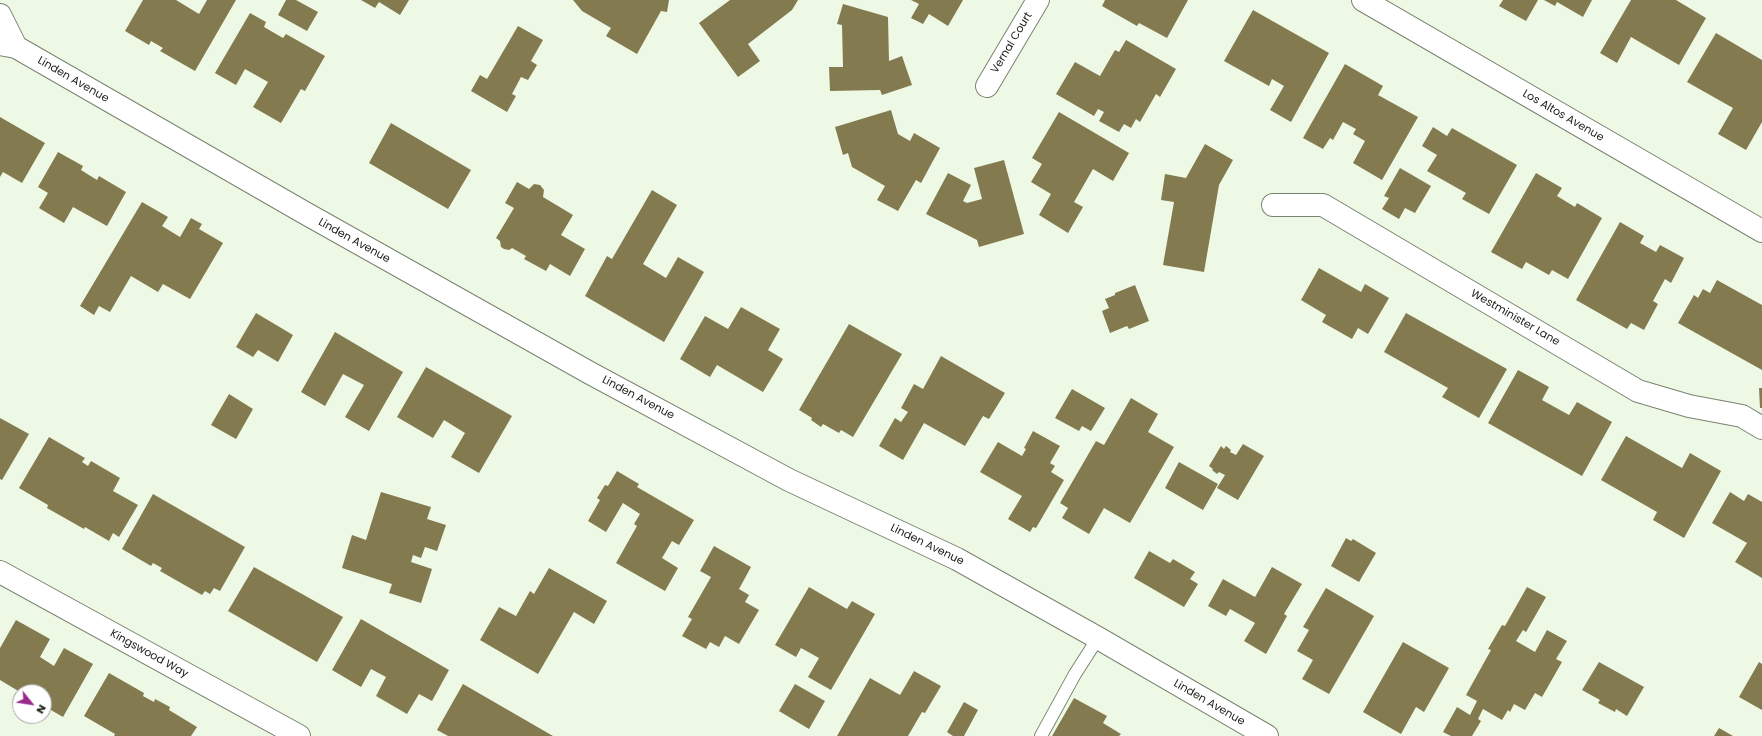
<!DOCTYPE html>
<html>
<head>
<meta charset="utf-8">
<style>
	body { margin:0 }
	#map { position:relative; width:1762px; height:736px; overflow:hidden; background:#eef9e5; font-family:Poppins,sans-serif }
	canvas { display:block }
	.north { position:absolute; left:12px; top:684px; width:40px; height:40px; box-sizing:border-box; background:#fff; border:1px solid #a3a4a1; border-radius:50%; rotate:120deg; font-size:11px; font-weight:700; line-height:16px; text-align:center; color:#181c15 }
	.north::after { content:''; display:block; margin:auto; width:14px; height:18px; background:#992a89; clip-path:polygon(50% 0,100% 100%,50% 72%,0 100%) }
</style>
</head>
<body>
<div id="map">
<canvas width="1762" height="736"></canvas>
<div class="north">N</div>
</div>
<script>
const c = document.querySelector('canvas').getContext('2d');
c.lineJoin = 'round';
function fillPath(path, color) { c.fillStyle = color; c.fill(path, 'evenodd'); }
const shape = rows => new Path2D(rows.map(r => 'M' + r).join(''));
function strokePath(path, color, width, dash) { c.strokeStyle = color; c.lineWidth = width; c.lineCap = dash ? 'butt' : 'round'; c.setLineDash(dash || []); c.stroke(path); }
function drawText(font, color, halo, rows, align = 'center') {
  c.font = font + ' Poppins,sans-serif'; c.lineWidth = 3; c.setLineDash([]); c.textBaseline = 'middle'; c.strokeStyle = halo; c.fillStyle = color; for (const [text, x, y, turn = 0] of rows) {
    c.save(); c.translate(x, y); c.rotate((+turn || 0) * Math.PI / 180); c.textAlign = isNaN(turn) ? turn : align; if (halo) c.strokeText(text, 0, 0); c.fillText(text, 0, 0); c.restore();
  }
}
fillPath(shape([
	[143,0,176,0,199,14,207,0,236,0,195,71,160,51,163,48,151,41,149,45,125,31],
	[286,0,296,0,318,12,307,31,278,15],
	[361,0,409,0,400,15,379,2,375,8],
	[573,0,669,0,667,12,661,11,637,54,606,36,611,28,582,11],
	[730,0,798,0,792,10,748,44,760,61,738,77,699,23],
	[911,0,963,0,948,26,929,14,923,24,911,18,919,4],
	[1105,0,1188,0,1167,38,1139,23,1137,26,1102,6],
	[1503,0,1538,0,1526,21,1499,6],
	[1544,0,1592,0,1583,17,1557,2,1555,6],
	[1631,0,1676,0,1706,18,1679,65,1631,37,1617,63,1600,53],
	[843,4,888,17,889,61,902,56,912,85,882,95,880,90,830,91,829,67,843,67,842,25,837,24],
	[1253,10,1329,53,1291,122,1270,110,1284,86,1272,79,1269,86,1224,61],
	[250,13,266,22,264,27,283,38,286,34,325,56,305,91,301,89,281,123,253,107,268,82,245,69,236,85,215,73],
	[518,26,543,40,531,61,537,65,528,80,521,77,512,94,516,96,507,112,471,91,480,75,487,79],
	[1716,33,1762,60,1762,122,1746,150,1718,134,1733,108,1687,82],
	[1126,40,1176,69,1160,97,1156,94,1140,122,1136,119,1131,128,1124,124,1119,132,1099,121,1104,112,1098,109,1094,116,1056,94,1075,62,1100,76,1115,50,1119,52],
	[1345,64,1383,86,1378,95,1418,117,1382,180,1353,163,1365,141,1353,134,1356,129,1343,122,1333,140,1330,138,1323,149,1303,138],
	[891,110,898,134,910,141,914,133,940,148,921,183,916,180,898,211,877,200,885,186,852,167,848,153,843,155,835,127],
	[1059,112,1129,153,1113,181,1093,169,1074,202,1083,207,1068,233,1039,215,1051,194,1031,182,1042,164,1032,158],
	[0,117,45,143,22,183,3,172,0,177],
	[391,123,471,170,448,209,369,163],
	[1433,127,1447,136,1452,128,1517,165,1489,214,1462,199,1466,193,1427,171,1437,155,1422,146],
	[1205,144,1233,160,1219,185,1204,272,1163,265,1174,202,1161,200,1165,174,1186,178],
	[58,152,83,166,81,170,97,180,99,176,126,192,107,226,73,207,64,223,39,208,48,193,38,187],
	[1004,160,1024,234,979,247,977,240,926,214,948,173,971,185,963,201,967,203,982,199,974,168],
	[1400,168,1431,186,1415,213,1405,208,1399,219,1382,209,1389,198,1384,196],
	[1536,173,1562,188,1557,196,1575,207,1577,203,1602,218,1568,279,1552,270,1549,275,1526,262,1522,269,1491,252],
	[517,182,529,189,534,184,540,185,544,190,543,197,573,215,561,235,585,249,570,276,550,264,546,271,524,259,526,256,512,248,509,250,504,249,501,247,500,241,496,238,514,208,505,203],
	[652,190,677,205,643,264,666,278,678,257,704,272,664,342,585,296,607,256,612,259],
	[142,202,168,217,162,226,180,237,191,218,202,224,199,229,223,243,190,299,163,284,158,292,131,276,110,312,99,306,94,315,80,306],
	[1620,222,1644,236,1640,243,1656,252,1660,245,1684,258,1671,283,1665,279,1653,301,1658,304,1644,330,1631,323,1627,329,1576,300],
	[1319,268,1361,292,1365,284,1389,298,1368,334,1358,328,1352,339,1322,322,1326,315,1301,300],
	[1717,280,1762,305,1762,370,1678,323,1694,295,1698,298,1703,289,1710,293],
	[1135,285,1149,321,1129,329,1127,326,1110,333,1102,311,1109,308,1105,299,1115,295,1115,293],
	[741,307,780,329,768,350,783,359,763,392,717,365,710,377,680,359,705,316,728,329],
	[256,313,293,335,278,362,258,350,253,357,236,347],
	[1406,313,1507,369,1479,418,1442,397,1448,388,1384,352],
	[849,324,902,354,853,437,841,430,839,433,823,424,821,427,811,420,812,418,799,410],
	[335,332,403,372,369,431,345,417,364,385,343,374,325,406,301,392],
	[941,356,1005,393,989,419,983,416,965,446,924,423,903,460,879,446,895,418,901,422,908,412,901,408,914,384,923,389],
	[426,367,512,416,479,473,451,457,465,433,444,420,433,438,397,417],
	[1518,370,1549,387,1542,400,1569,415,1577,402,1612,422,1582,476,1488,423],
	[1759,388,1762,388,1762,408,1760,408],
	[1072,389,1105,408,1091,431,1082,426,1079,431,1055,418],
	[229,394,253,409,236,439,211,425],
	[1131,398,1158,414,1148,432,1174,447,1130,523,1104,508,1089,534,1062,518,1068,508,1060,503,1096,441,1104,445],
	[0,418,29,434,2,480,0,479],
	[1033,431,1060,446,1050,463,1055,466,1051,472,1064,480,1036,528,1033,527,1030,532,1008,519,1022,496,980,472,998,442,1022,456,1026,449,1024,448],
	[1626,436,1682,468,1690,453,1721,471,1684,538,1653,520,1657,512,1601,480],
	[49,437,85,458,82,462,88,466,91,461,120,478,113,491,138,505,119,537,113,533,109,541,85,527,84,529,47,508,48,505,19,488],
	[1243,444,1264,456,1238,500,1217,488,1225,475,1219,472,1217,474,1212,470,1213,469,1209,466,1221,446,1224,449,1226,446,1231,450,1230,452,1236,455],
	[1179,462,1218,484,1203,510,1165,488],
	[617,471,639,484,637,487,694,520,679,545,672,541,662,558,678,568,665,591,616,563,637,526,634,524,640,514,623,503,606,532,588,521,600,500,597,498,605,485,608,486],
	[381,492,431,507,427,519,446,525,437,551,425,547,421,558,413,555,411,562,432,569,421,603,389,593,392,584,342,568,352,535,366,540],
	[1730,492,1744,501,1748,494,1762,502,1762,578,1735,562,1747,543,1712,523],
	[153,494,245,547,220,591,214,588,210,594,205,591,202,595,160,571,162,568,153,563,151,566,122,549],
	[1346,538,1351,541,1353,539,1376,553,1359,582,1331,566],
	[714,546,751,567,739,589,749,595,745,602,759,610,739,644,725,636,719,647,710,642,706,649,682,636,692,619,688,617,711,577,700,571],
	[1149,551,1170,563,1173,559,1195,572,1190,579,1198,584,1184,607,1134,578],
	[254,567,343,617,317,662,228,611],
	[1272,567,1302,584,1284,614,1287,616,1266,654,1244,641,1255,623,1230,609,1226,616,1208,606,1223,579,1255,597],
	[549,568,607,601,594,624,574,612,538,674,480,640,499,607,516,616,530,591,534,594],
	[809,587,847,609,852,601,875,614,831,690,808,677,819,658,801,648,796,657,775,645],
	[1527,587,1546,597,1526,632,1523,630,1516,641,1535,652,1547,630,1567,641,1556,659,1562,662,1542,697,1535,693,1525,710,1514,704,1510,712,1508,710,1502,720,1483,709,1478,719,1481,721,1472,736,1451,736,1443,732,1457,707,1470,715,1477,701,1466,695,1491,650,1488,649,1502,625,1505,626],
	[1326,588,1374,616,1329,694,1302,679,1313,660,1297,651,1309,630,1303,627],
	[361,619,449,670,432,701,419,694,407,714,376,696,386,677,371,669,361,687,332,670],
	[16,620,50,639,40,657,54,666,64,648,93,664,63,717,44,706,44,692,20,692,0,680,0,648],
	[1403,642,1449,668,1424,712,1416,707,1401,734,1363,712],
	[1599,662,1644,687,1627,716,1616,709,1615,712,1598,703,1600,700,1582,690],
	[1759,662,1762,664,1762,710,1739,697],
	[914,671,941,686,925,713,922,712,908,736,837,736,870,678,900,695],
	[109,673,144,693,143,696,154,702,155,699,170,707,169,710,197,727,191,736,114,736,115,734,84,716],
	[463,684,553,736,448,736,437,730],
	[795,684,825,701,809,729,779,711],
	[1074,698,1107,716,1103,723,1121,734,1119,736,1052,736],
	[964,702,978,710,964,736,953,736,947,732],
	[1719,728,1733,736,1714,736]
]), '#837b4f');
const service = shape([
	[1041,736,1075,674,1098,638]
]);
const minor = shape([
	[0,15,16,47],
	[0,44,16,47,305,213,590,373,789,480,957,559,1098,638,1267,736],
	[987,86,1038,0],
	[1273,205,1323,205,1638,391,1689,406,1742,416,1762,428],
	[0,572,299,736]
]);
const tertiary = shape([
	[1363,0,1762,231]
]);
strokePath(service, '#7a8372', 14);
strokePath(minor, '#7a8372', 24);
strokePath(tertiary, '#7a8372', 24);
strokePath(service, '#fff', 12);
strokePath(minor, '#fff', 22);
strokePath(tertiary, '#fff', 22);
drawText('11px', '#181c15', '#fff', [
	["Vernal Court",1012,43,-59],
	["Linden Avenue",73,80,30],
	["Los Altos Avenue",1563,116,30],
	["Linden Avenue",354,241,29],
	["Westminister Lane",1515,318,30],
	["Linden Avenue",638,398,28],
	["Linden Avenue",927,545,26],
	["Kingswood Way",149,654,29],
	["Linden Avenue",1209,703,30]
]);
</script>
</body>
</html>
